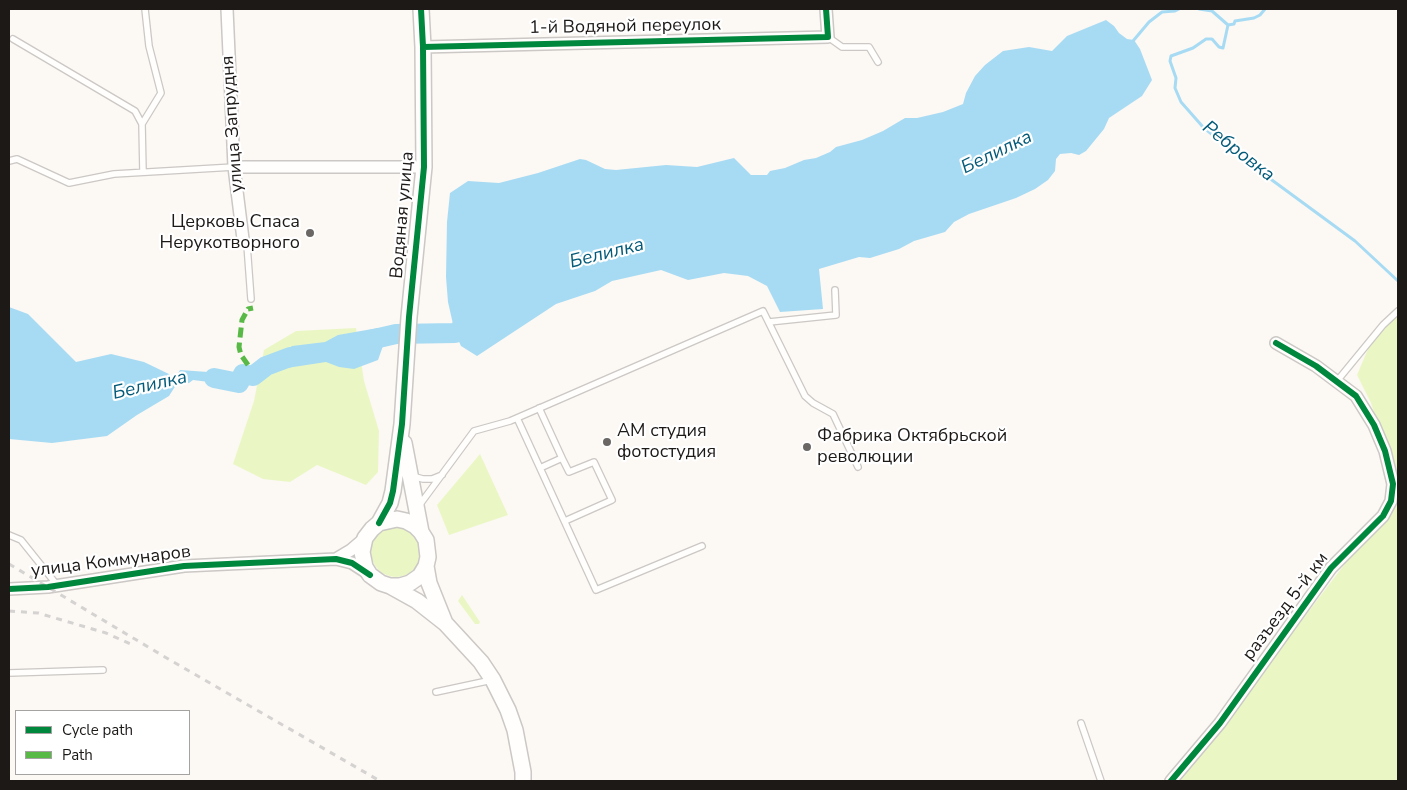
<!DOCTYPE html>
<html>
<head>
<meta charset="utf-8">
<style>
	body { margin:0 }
	#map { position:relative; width:1407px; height:790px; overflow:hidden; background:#fcf8f4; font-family:"Nunito Sans",sans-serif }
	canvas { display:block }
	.frame { position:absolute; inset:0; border:10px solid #1c1917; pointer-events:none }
	.legend { position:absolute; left:15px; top:710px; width:175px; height:65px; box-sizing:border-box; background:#fff; border:1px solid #a4a3a2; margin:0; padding:6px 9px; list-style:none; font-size:15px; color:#1c1917 }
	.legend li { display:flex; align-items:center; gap:10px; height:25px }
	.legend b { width:25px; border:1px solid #a4a3a2 }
</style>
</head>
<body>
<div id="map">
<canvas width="1407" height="790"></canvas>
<div class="frame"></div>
<ul class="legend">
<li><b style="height:6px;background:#00873e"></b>Cycle path</li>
<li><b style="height:6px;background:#58b947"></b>Path</li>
</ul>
</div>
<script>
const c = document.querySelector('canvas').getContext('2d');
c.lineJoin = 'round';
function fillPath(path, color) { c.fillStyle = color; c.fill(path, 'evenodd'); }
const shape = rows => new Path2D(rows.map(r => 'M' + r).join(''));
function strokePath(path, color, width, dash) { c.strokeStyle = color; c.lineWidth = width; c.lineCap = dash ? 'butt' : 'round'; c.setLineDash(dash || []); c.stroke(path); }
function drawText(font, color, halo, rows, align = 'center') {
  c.font = font + ' "Nunito Sans",sans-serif'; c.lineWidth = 4.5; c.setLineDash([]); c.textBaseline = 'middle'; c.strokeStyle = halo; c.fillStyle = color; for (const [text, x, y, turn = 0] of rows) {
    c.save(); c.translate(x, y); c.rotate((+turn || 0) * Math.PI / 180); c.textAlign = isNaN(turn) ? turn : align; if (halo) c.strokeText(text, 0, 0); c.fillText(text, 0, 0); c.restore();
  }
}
fillPath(shape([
	[1398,315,1398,487,1371,403,1357,375,1371,342],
	[356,328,364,381,379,431,378,472,366,485,317,465,290,482,263,479,233,464,254,401,264,350,296,331],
	[480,454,508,515,449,535,437,505],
	[1398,494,1398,781,1177,781,1187,771],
	'371 552a25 25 0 1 1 50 0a25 25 0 1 1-50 0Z',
	[462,595,480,622,479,624,475,624,458,601]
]), '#eaf7c5');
fillPath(shape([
	[1106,20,1114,26,1119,33,1127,39,1134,40,1140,49,1152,80,1142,96,1109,118,1104,129,1086,151,1079,155,1071,153,1060,154,1056,159,1055,171,1048,180,1035,189,1016,198,969,214,954,222,945,232,914,241,899,249,870,258,859,257,819,269,823,309,780,312,767,286,748,276,724,273,688,280,661,270,612,281,595,291,556,304,477,356,461,346,455,333,448,302,446,277,447,222,450,193,468,181,499,183,538,173,580,159,586,160,605,169,616,170,666,165,697,167,734,158,751,175,767,175,770,171,785,168,804,160,816,158,830,152,836,147,862,140,883,131,905,118,917,118,943,112,963,104,966,93,975,76,985,65,1003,51,1029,47,1052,51,1067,36],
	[9,307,28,314,76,362,111,354,144,362,171,375,177,375,180,370,208,372,220,374,239,383,231,388,209,382,193,380,189,383,176,385,169,396,137,415,107,436,52,443,9,439],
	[378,328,395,330,396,334,384,343,378,360,354,369,339,367,326,362,287,368,266,366,292,346,325,342,338,335]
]), '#a7dbf3');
strokePath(shape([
	[1199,9,1212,11,1228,25,1234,24,1235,21,1254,18,1260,15,1265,9],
	[1228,25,1223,48,1219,47,1212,39,1206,39,1193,48,1171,56,1170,61,1176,78,1175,88,1181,102,1203,127,1231,150,1355,241,1398,281],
	[1133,41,1149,22,1162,12,1175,11,1179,9]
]), '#a7dbf3', 3);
strokePath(shape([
	[370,340,396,334,455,333,477,317],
	[214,378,239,383,243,374,253,376,266,366,290,357]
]), '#a7dbf3', 20);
const lane = shape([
	[828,37,842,47,869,47,878,62],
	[13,39,135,111,142,124,143,172],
	[142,124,161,93,149,46,145,9],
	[9,161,17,159,69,183,114,174,234,167],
	[243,239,247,245,251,299],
	[769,322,836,315,835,290],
	[1337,381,1383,325,1398,311],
	[539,408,562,458,540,468],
	[517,418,596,590,702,546],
	[562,458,569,472,594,462,612,500,565,521],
	[412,476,423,479,432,479,442,475],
	[418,507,474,431,510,421,763,311,805,396,813,403,833,414,858,467],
	[9,535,21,540,57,585],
	[9,673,103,670],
	[436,692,492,680],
	[1081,723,1101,781]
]);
const street = shape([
	[227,9,234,167,243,239],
	[423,47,828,37,826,9],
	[234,167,424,167],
	[336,559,351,550,365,538],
	[9,589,48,587,184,566,336,559,352,563,369,574],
	[1171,781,1220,723,1331,568,1383,516,1391,501,1393,484,1385,451,1374,425,1356,396,1316,366,1276,343]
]);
const secondary = shape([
	[404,443,421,532],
	[379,523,390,503,393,491,402,424,409,317,424,167,423,47,421,9],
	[426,566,429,583,445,623,481,662,493,680,508,710,515,730,523,772,523,781],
	[390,586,400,586,410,583,420,576,426,566,428,557,426,540,421,532,415,526,406,521,397,519,379,523,372,529,365,538,362,552,365,567,370,575,381,583,390,586,417,601,445,623]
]);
strokePath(lane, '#cbc8c5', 8);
strokePath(street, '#cbc8c5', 14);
strokePath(secondary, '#cbc8c5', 18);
strokePath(lane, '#fffefd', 5.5);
strokePath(street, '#fffefd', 11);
strokePath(secondary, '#fffefd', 15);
strokePath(shape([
	[9,564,170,660,380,781],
	[9,611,38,613,106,633,135,646]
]), '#d5d3d2', 3, [6, 6]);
strokePath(shape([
	[248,365,241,355,239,347,242,320,248,309,253,308]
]), '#58b947', 5, [10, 5]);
strokePath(shape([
	[423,47,828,37,826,9],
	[379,523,390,503,393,491,402,424,409,317,424,167,423,47,421,9],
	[9,589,48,587,184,566,336,559,352,563,370,575],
	[1171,781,1220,723,1331,568,1383,516,1391,501,1393,484,1385,451,1374,425,1356,396,1316,366,1276,343]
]), '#00873e', 6);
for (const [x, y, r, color] of [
	[310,233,5,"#6a6764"],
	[607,442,5,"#6a6764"],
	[807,447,5,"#6a6764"]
]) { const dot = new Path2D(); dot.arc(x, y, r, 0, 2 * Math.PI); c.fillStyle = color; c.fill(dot); strokePath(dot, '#fff', 2); }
drawText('18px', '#1c1917', '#fff', [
	["1-й Водяной переулок",625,27,-1],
	["улица Запрудня",233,124,-94],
	["Водяная улица",403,215,-85],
	["улица Коммунаров",111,562,-7],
	["разъезд 5-й км",1286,607,-53]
]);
drawText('18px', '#1c1917', '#fff', [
	["Церковь Спаса",300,223,"right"],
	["Нерукотворного",300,244,"right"],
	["АМ студия",617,432],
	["фотостудия",617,453],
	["Фабрика Октябрьской",817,437],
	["революции",817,458]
], 'left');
drawText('italic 19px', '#035a79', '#fff', [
	["Ребровка",1238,152,38],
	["Белилка",997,153,-26],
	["Белилка",607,254,-14],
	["Белилка",150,386,-13]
]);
</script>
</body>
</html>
